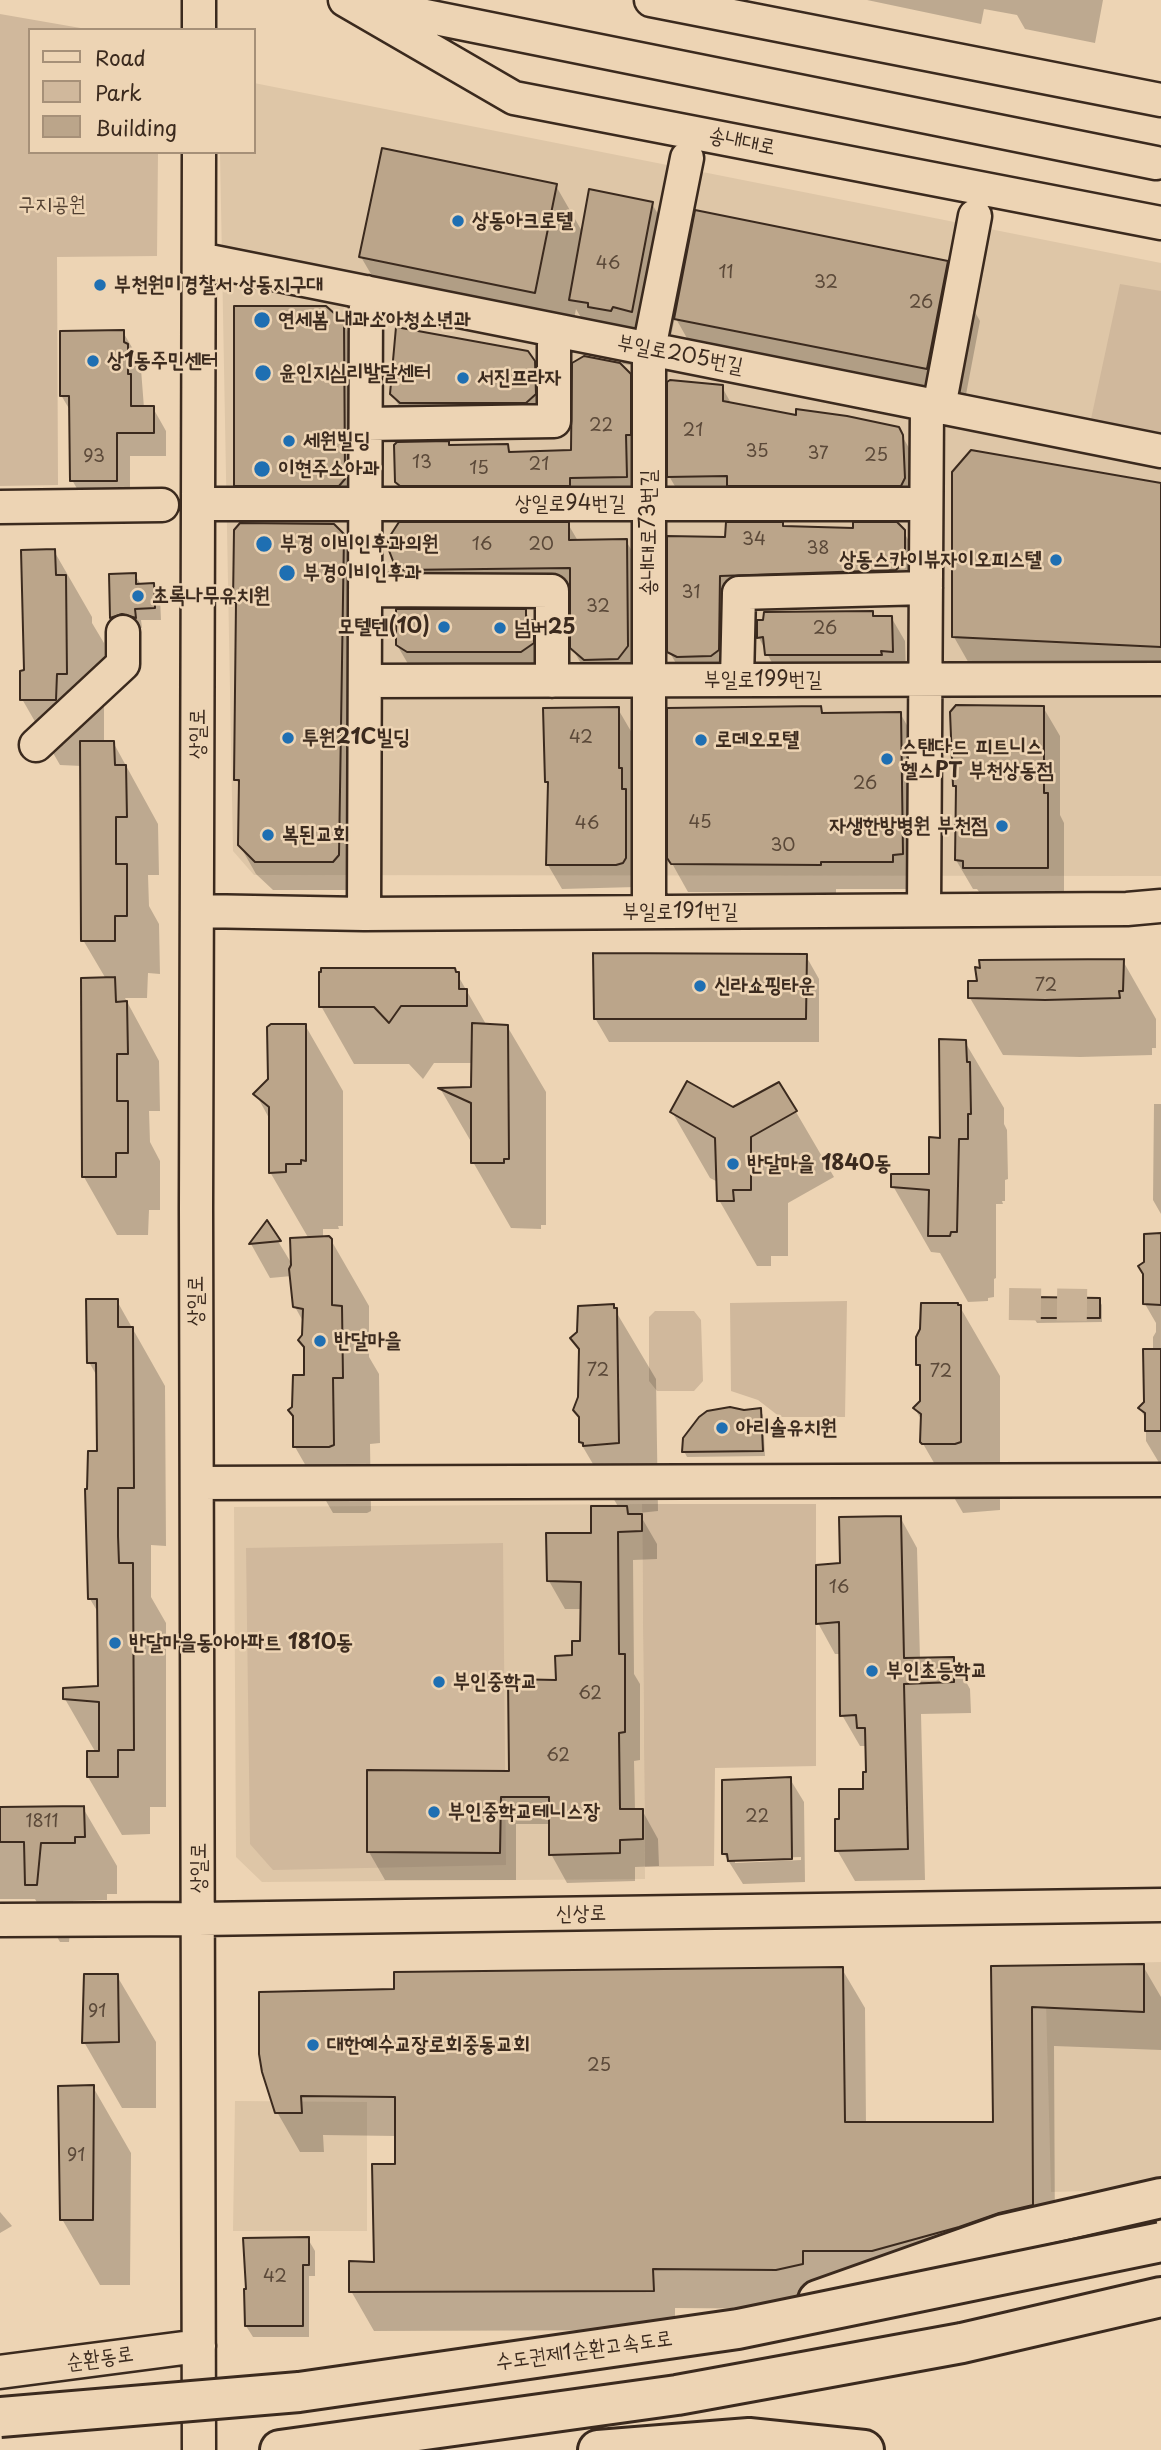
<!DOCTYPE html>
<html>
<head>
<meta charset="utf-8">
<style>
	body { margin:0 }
	#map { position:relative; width:1161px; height:2450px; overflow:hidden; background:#edd4b4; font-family:"Playpen Sans",sans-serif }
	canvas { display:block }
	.legend { position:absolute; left:28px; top:28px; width:228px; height:126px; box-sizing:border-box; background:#edd4b4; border:2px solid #a69078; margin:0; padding:9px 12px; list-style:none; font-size:21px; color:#3b2a1e }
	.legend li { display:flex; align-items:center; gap:14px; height:35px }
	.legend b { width:35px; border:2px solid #a69078 }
</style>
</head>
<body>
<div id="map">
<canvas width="1161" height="2450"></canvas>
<ul class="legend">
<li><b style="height:9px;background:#edd4b4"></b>Road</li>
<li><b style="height:19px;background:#d0b89c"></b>Park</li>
<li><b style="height:19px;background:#bba58a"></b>Building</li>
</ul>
</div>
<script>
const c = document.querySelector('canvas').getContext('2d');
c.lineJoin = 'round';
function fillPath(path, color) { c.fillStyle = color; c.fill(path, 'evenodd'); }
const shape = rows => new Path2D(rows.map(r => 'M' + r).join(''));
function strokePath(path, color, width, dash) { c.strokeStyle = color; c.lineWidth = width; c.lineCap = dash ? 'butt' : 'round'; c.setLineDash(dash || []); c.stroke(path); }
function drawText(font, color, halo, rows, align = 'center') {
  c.font = font + ' "Playpen Sans","Poor Story",sans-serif'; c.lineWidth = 5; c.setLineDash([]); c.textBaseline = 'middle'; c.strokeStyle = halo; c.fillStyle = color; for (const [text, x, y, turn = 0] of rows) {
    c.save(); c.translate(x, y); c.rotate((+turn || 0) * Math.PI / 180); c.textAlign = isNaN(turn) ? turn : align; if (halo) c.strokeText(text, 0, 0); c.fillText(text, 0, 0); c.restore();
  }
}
fillPath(shape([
	[254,83,1161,263,1161,876,254,875,233,851,220,152,254,152],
	[642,1504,645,1879,262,1882,236,1857,234,1507],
	[1161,1962,1161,2189,1051,2192,1045,1965],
	[235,2101,367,2102,367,2231,233,2231]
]), '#dec6a7');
fillPath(shape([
	[0,14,92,30,30,30,30,152,158,152,157,256,57,257,58,485,0,486],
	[1120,284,1161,291,1161,434,1091,419],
	[847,1301,845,1417,780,1417,758,1400,731,1391,730,1303],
	[655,1311,694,1311,701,1320,703,1381,694,1391,657,1391,649,1381,649,1317],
	[642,1504,816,1504,816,1766,715,1768,714,1866,645,1867],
	[503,1543,506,1865,273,1870,250,1844,246,1548]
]), '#d0b89c');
fillPath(shape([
	[867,0,1103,0,1095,43,1025,29,1017,15,984,9,981,24],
	[556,186,583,233,652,204,687,263,947,263,980,321,960,426,709,377,675,317,664,369,623,364,621,360,604,357,576,309,568,350,395,315,361,257],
	[343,323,357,347,358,504,249,509,236,485],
	[123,332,137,356,137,363,141,369,144,408,153,408,166,431,166,456,130,456,130,504,86,504,72,480,71,412,61,395],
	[533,362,548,387,548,419,406,418,392,394],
	[629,375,643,400,639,500,410,506,396,481,448,443,451,447,507,446,512,453,572,451],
	[722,387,732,405,798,417,898,429,916,460,918,503,683,500,669,476],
	[1161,485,1161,682,975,674,954,637],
	[568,524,578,541,626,541,640,564,641,671,586,672,572,648,572,592,415,593,397,565],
	[782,524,784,527,903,531,918,556,918,584,733,600,732,675,683,676,669,651,726,539],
	[236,531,343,535,359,564,349,890,273,890,256,874,239,844,241,788,236,779],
	[54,551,92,617,92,623,104,643,104,743,113,742,158,824,159,875,148,875,149,906,159,924,160,974,148,973,147,998,125,998,159,1061,160,1111,149,1111,150,1142,160,1161,160,1210,149,1210,148,1235,117,1235,84,1177,106,979,83,940,82,766,60,765,22,699,26,672],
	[111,575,135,575,141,585,153,585,160,597,161,620,141,620,142,628,130,625,118,629,112,618],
	[525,611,546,646,546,667,411,669,397,645],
	[872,613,875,617,891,617,905,641,906,675,780,678,759,638,759,622],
	[820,707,825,715,900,713,916,741,918,882,908,882,908,889,836,889,836,893,688,892,669,858],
	[1043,707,1060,736,1060,815,1064,823,1064,897,982,896,977,889,973,889,956,860,958,792,954,786],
	[618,709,632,733,632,789,634,794,636,887,562,889,548,865,549,787,546,781],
	[806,956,819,979,819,1042,609,1042,595,1018],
	[1123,961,1156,1019,1156,1048,1152,1048,1152,1055,1080,1057,1003,1055,970,998],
	[457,974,487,1026,507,1026,546,1092,546,1225,541,1225,541,1229,511,1228,473,1162,473,1145,441,1090,472,1089,473,1063,434,1063,423,1079,409,1064,354,1064,321,1006],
	[305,1025,343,1091,343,1226,338,1226,339,1229,323,1229,323,1238,331,1240,369,1306,369,1357,379,1374,380,1443,370,1444,371,1511,367,1513,333,1513,295,1447,294,1408,306,1377,304,1323,295,1307,292,1276,270,1278,251,1244,267,1223,293,1266,309,1239,270,1172,270,1120,256,1094,270,1080],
	[965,1042,1004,1108,1004,1124,1007,1130,1008,1179,1005,1180,1005,1201,1002,1201,1003,1204,996,1204,996,1278,994,1279,994,1297,988,1298,988,1301,968,1302,940,1253,931,1252,893,1186,930,1175,942,1140],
	[1154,1104,1161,1104,1161,1214,1153,1200],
	[733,1109,796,1112,834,1177,788,1203,788,1256,771,1256,771,1266,757,1266,719,1200,718,1182,710,1178,672,1112],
	[1161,1235,1161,1466,1146,1441,1146,1419,1140,1409,1146,1403,1153,1351,1153,1337,1156,1332,1156,1323,1145,1304,1145,1263],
	[1034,1299,1099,1300,1102,1305,1102,1322,1037,1323,1034,1318],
	[117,1301,165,1386,166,1546,151,1545,151,1597,166,1623,166,1807,150,1807,150,1834,122,1835,88,1777,88,1753,96,1753,65,1699,100,1687,99,1614,90,1599,99,1453,98,1378,89,1362],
	[960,1307,1000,1376,1000,1510,963,1513,922,1442,922,1421,915,1409,922,1402,922,1371,918,1365],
	[615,1310,656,1379,658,1511,639,1513,657,1544,657,1559,633,1560,634,1674,640,1684,640,1760,634,1761,635,1810,642,1810,658,1839,659,1866,635,1867,635,1881,567,1883,551,1854,551,1824,516,1824,516,1880,385,1880,369,1852,511,1773,557,1682,582,1642,582,1609,565,1609,549,1581,619,1508,580,1442,581,1354,572,1339],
	[760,1410,763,1415,765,1456,687,1457,684,1451,744,1412],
	[900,1517,917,1548,920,1659,953,1658,970,1689,971,1713,921,1714,925,1880,855,1881,837,1850,841,1821,865,1791,867,1774,867,1746,860,1746,842,1715,841,1654,835,1654,818,1623,842,1565],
	[790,1779,804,1802,805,1882,743,1884,724,1854],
	[801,1857,801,1860,735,1863,735,1859],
	[83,1808,117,1866,117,1894,107,1894,107,1900,73,1901,69,1942,60,1942,35,1899,0,1899,0,1809],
	[1143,1966,1161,1997,1161,2050,1054,2046,1055,2244,799,2309,675,2308,675,2330,374,2331,351,2291,375,2263,397,2166,396,2136,323,2135,324,2152,300,2152,277,2112,396,1991,842,1969,865,2008,866,2124,995,2123,993,1968],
	[117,1976,156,2042,156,2108,122,2108,84,2042],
	[93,2087,131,2153,130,2285,100,2285,62,2219],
	[0,2212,12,2226,0,2233],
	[308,2239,315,2251,315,2276,309,2276,309,2337,253,2337,246,2326]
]), '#0003');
const building = shape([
	[382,148,557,184,535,293,359,257,382,148],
	[589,189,653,202,632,312,613,307,611,311,588,307,588,303,569,300,589,189],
	[695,210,948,261,927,369,674,319,695,210],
	[234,306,326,306,344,322,345,479,339,486,234,486,234,306],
	[396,327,528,351,535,361,536,394,526,403,400,403,390,394,396,327],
	[124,330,124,342,128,344,128,374,131,374,131,406,154,406,154,433,117,433,117,481,70,481,69,396,60,396,60,331,124,330],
	[584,356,620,363,631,374,631,435,626,435,627,477,570,478,570,486,400,486,395,482,394,445,397,442,449,441,449,445,508,444,509,452,571,450,572,363,584,356],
	[670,380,723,385,723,401,796,415,796,409,847,416,899,427,903,435,905,478,901,486,727,486,727,476,667,477,667,382,670,380],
	[971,450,1161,483,1161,647,952,637,952,472,971,450],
	[399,522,569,522,569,540,627,539,628,646,618,659,584,660,570,648,570,568,400,570,395,566,388,548,388,539,399,522],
	[783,522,783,526,853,528,853,522,897,522,905,530,905,560,896,570,720,576,719,650,711,656,677,657,667,652,667,536,725,537,726,522,783,522],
	[240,523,334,524,344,534,339,855,333,862,255,862,238,845,239,780,234,780,236,602,233,602,234,530,240,523],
	[55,549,56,575,66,575,67,674,57,674,56,700,20,700,20,671,24,670,21,550,55,549],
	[136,573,136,584,154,583,155,608,135,609,136,618,122,614,110,618,109,574,136,573],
	[396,609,526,609,526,620,534,620,534,643,521,652,407,652,396,645,396,609],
	[873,611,873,616,892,616,893,652,881,651,882,655,765,655,763,637,757,638,757,620,763,620,764,612,873,611],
	[956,705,1044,706,1044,793,1048,793,1048,868,963,868,963,861,955,860,956,786,953,786,950,712,956,705],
	[821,706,822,713,901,712,903,854,893,855,893,862,821,862,821,865,671,864,667,858,667,708,821,706],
	[619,707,619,768,622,768,622,789,626,789,626,858,623,863,616,865,546,865,548,782,545,782,543,708,619,707],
	[80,741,114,741,115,765,126,765,127,817,116,817,116,864,127,864,127,916,115,916,115,941,81,941,80,741],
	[593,953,807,954,806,1019,594,1019,593,953],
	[1124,959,1123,991,1119,991,1120,998,1045,1000,968,998,968,981,977,981,975,967,980,968,979,960,1124,959],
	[321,968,455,968,456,972,459,972,459,989,467,989,467,1006,401,1006,389,1023,374,1007,319,1007,319,972,321,972,321,968],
	[115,977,116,1002,127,1001,128,1054,117,1054,117,1101,128,1101,128,1153,116,1153,116,1177,82,1177,81,978,115,977],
	[472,1023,508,1025,509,1159,504,1159,504,1163,471,1163,471,1103,438,1088,471,1087,472,1023],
	[271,1024,306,1024,306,1161,301,1160,301,1164,286,1164,286,1172,269,1173,269,1107,253,1094,268,1079,267,1027,271,1024],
	[939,1039,966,1040,967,1062,970,1062,971,1114,968,1114,968,1139,959,1139,957,1232,951,1232,950,1236,928,1236,929,1190,891,1187,891,1174,929,1174,929,1137,940,1138,939,1039],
	[687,1081,733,1107,779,1082,797,1111,751,1137,751,1190,733,1190,734,1201,717,1201,715,1138,670,1112,687,1081],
	[267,1220,281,1241,249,1244,267,1220],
	[1161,1233,1161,1305,1143,1304,1143,1274,1138,1266,1144,1262,1144,1234,1161,1233],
	[329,1236,332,1239,332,1305,342,1306,343,1378,333,1378,334,1445,329,1447,293,1447,293,1416,288,1410,292,1407,293,1375,304,1375,304,1347,298,1340,302,1335,303,1309,293,1307,289,1269,291,1265,290,1238,329,1236],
	[1032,1297,1100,1298,1100,1318,1032,1318,1032,1297],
	[86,1299,118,1299,118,1327,133,1327,134,1488,118,1488,118,1536,119,1563,133,1563,134,1750,118,1750,118,1777,87,1777,87,1751,99,1751,99,1702,63,1699,63,1688,98,1686,97,1599,88,1599,85,1489,87,1489,88,1451,97,1451,96,1363,87,1363,86,1299],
	[921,1303,958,1303,958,1305,961,1305,961,1442,955,1444,922,1444,920,1442,921,1414,913,1408,920,1401,920,1365,916,1365,916,1337,920,1329,921,1303],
	[614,1304,614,1308,617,1308,619,1443,583,1446,583,1443,579,1442,579,1417,573,1410,578,1397,579,1349,570,1338,577,1332,578,1306,614,1304],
	[1143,1349,1161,1349,1161,1431,1145,1431,1145,1413,1138,1408,1144,1402,1143,1349],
	[730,1407,744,1410,761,1408,763,1451,682,1452,683,1438,699,1417,707,1411,730,1407],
	[591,1506,627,1506,628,1514,642,1514,642,1531,618,1532,619,1654,625,1654,625,1732,619,1733,620,1809,643,1809,643,1839,620,1840,620,1853,549,1855,549,1797,501,1797,500,1853,367,1852,367,1770,509,1771,508,1679,556,1680,555,1656,572,1655,572,1641,580,1641,581,1582,547,1581,546,1533,591,1533,591,1506],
	[901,1516,904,1658,954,1657,954,1682,904,1684,908,1849,835,1851,835,1819,839,1819,839,1789,863,1789,863,1772,866,1772,865,1728,857,1728,856,1715,840,1716,839,1622,816,1624,816,1565,840,1563,839,1517,901,1516],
	[791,1777,792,1859,728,1861,727,1854,722,1854,722,1780,791,1777],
	[84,1806,85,1837,75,1837,75,1843,41,1843,37,1885,25,1885,24,1842,0,1842,0,1807,84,1806],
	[1144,1964,1144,2012,1032,2007,1033,2205,999,2213,959,2227,872,2251,803,2251,803,2264,776,2270,653,2269,654,2291,349,2292,349,2261,374,2262,372,2164,395,2164,395,2097,301,2096,302,2113,275,2113,262,2072,259,2054,259,1992,394,1989,394,1972,843,1967,845,2122,993,2122,991,1966,1144,1964],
	[84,1974,118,1974,119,2042,82,2043,84,1974],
	[94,2085,93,2220,60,2220,58,2086,94,2085],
	[309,2237,309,2265,303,2265,303,2326,245,2326,244,2289,246,2289,243,2238,309,2237]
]);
fillPath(building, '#bba58a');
strokePath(building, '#3b2a1e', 2);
strokePath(shape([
	[1009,1304,1087,1305]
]), '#c9b296', 32, [32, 16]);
const minor = shape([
	[345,0,514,98,1161,223],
	[651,0,1161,100],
	[371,5,1156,163],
	[199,30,199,0],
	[199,152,196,1208,199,2450],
	[199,259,1161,451],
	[939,407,975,216],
	[366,424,554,421,554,330],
	[213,504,926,504],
	[0,507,162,505],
	[365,590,552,591,552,681],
	[737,680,739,593,926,588],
	[365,681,1161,679],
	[36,745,123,664,123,632],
	[924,910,927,405],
	[198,911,364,914,1127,909,1161,906],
	[649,912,649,349,687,158],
	[364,914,366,292],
	[197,1483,1161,1480],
	[0,1920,199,1919,1161,1905],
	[0,2372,199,2346]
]);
const highway = shape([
	[818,2300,1004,2234,1161,2198],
	[280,2450,677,2395,962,2343,1161,2297],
	[598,2450,749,2438,864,2450]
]);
strokePath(minor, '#3b2a1e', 37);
strokePath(highway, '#3b2a1e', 44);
strokePath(minor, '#edd4b4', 32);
strokePath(highway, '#edd4b4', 38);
const highwayBridge = shape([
	[0,2417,299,2392,738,2329,1161,2242]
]);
strokePath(highwayBridge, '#3b2a1e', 44, []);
strokePath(highwayBridge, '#edd4b4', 38);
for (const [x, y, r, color] of [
	[458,221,7,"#1f6fb2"],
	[100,285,7,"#1f6fb2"],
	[262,320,9,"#1f6fb2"],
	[93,361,7,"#1f6fb2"],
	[263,373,9,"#1f6fb2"],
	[463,378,7,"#1f6fb2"],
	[289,441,7,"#1f6fb2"],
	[262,469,9,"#1f6fb2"],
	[264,544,9,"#1f6fb2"],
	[1056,560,7,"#1f6fb2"],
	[287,573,9,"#1f6fb2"],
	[138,596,7,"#1f6fb2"],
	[444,627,7,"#1f6fb2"],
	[500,628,7,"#1f6fb2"],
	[288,738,7,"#1f6fb2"],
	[701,740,7,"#1f6fb2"],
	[887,759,7,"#1f6fb2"],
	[1002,826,7,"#1f6fb2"],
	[268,835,7,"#1f6fb2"],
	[700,986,7,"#1f6fb2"],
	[733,1164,7,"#1f6fb2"],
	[320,1341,7,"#1f6fb2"],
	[722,1428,7,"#1f6fb2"],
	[115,1643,7,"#1f6fb2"],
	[872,1671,7,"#1f6fb2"],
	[439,1682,7,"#1f6fb2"],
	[434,1812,7,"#1f6fb2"],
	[313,2045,7,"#1f6fb2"]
]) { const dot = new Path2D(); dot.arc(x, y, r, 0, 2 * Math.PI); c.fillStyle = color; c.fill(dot); strokePath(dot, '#edd4b4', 2.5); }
drawText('18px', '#5b4939', null, [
	["46",608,264],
	["11",726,273],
	["32",826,283],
	["26",921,303],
	["22",601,426],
	["21",693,431],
	["35",757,452],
	["37",818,454],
	["25",876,456],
	["93",94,457],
	["13",422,463],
	["21",539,465],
	["15",479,469],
	["34",754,540],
	["16",482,545],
	["20",541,545],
	["38",818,549],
	["31",691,593],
	["32",598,607],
	["26",825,629],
	["42",581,738],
	["26",865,784],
	["45",700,823],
	["46",587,824],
	["30",783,846],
	["72",1046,986],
	["72",598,1371],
	["72",941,1372],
	["16",839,1588],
	["62",590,1694],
	["62",558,1756],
	["22",757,1817],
	["1811",42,1822],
	["91",97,2012],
	["25",599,2066],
	["91",76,2156],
	["42",275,2277]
]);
drawText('21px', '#3b2a1e', '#edd4b4', [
	["송내대로",742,142,11],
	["부일로205번길",680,355,11],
	["상일로94번길",570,504],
	["송내대로73번길",649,533,-90],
	["부일로199번길",763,680],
	["상일로",198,734,-90],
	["부일로191번길",680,912],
	["상일로",196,1301,-90],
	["상일로",199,1868,-90],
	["신상로",581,1914,-1],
	["수도권제1순환고속도로",584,2351,-8],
	["순환동로",100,2359,-8]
]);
drawText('21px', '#513f31', '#edd4b4', [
	["구지공원",52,205]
]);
drawText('bold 21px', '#3b2a1e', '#edd4b4', [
	["상동아크로텔",472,221],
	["부천원미경찰서 상동지구대",114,285],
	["연세봄 내과소아청소년과",278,320],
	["상1동주민센터",107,361],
	["윤인지심리발달센터",279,373],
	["서진프라자",477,378],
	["세원빌딩",303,441],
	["이현주소아과",278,469],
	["부경 이비인후과의원",280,544],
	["상동스카이뷰자이오피스텔",1042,560,"right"],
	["부경이비인후과",303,573],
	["초록나무유치원",152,596],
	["모텔텐(10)",430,627,"right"],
	["넘버25",514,628],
	["투원21C빌딩",302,738],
	["로데오모텔",715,740],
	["스탠다드 피트니스",901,747],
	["헬스PT 부천상동점",901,771],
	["자생한방병원 부천점",988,826,"right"],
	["복된교회",282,835],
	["신라쇼핑타운",714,986],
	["반달마을 1840동",747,1164],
	["반달마을",334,1341],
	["아리솔유치원",736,1428],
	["반달마을동아아파트 1810동",129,1643],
	["부인초등학교",886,1671],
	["부인중학교",453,1682],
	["부인중학교테니스장",448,1812],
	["대한예수교장로회중동교회",327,2045]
], 'left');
</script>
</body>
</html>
